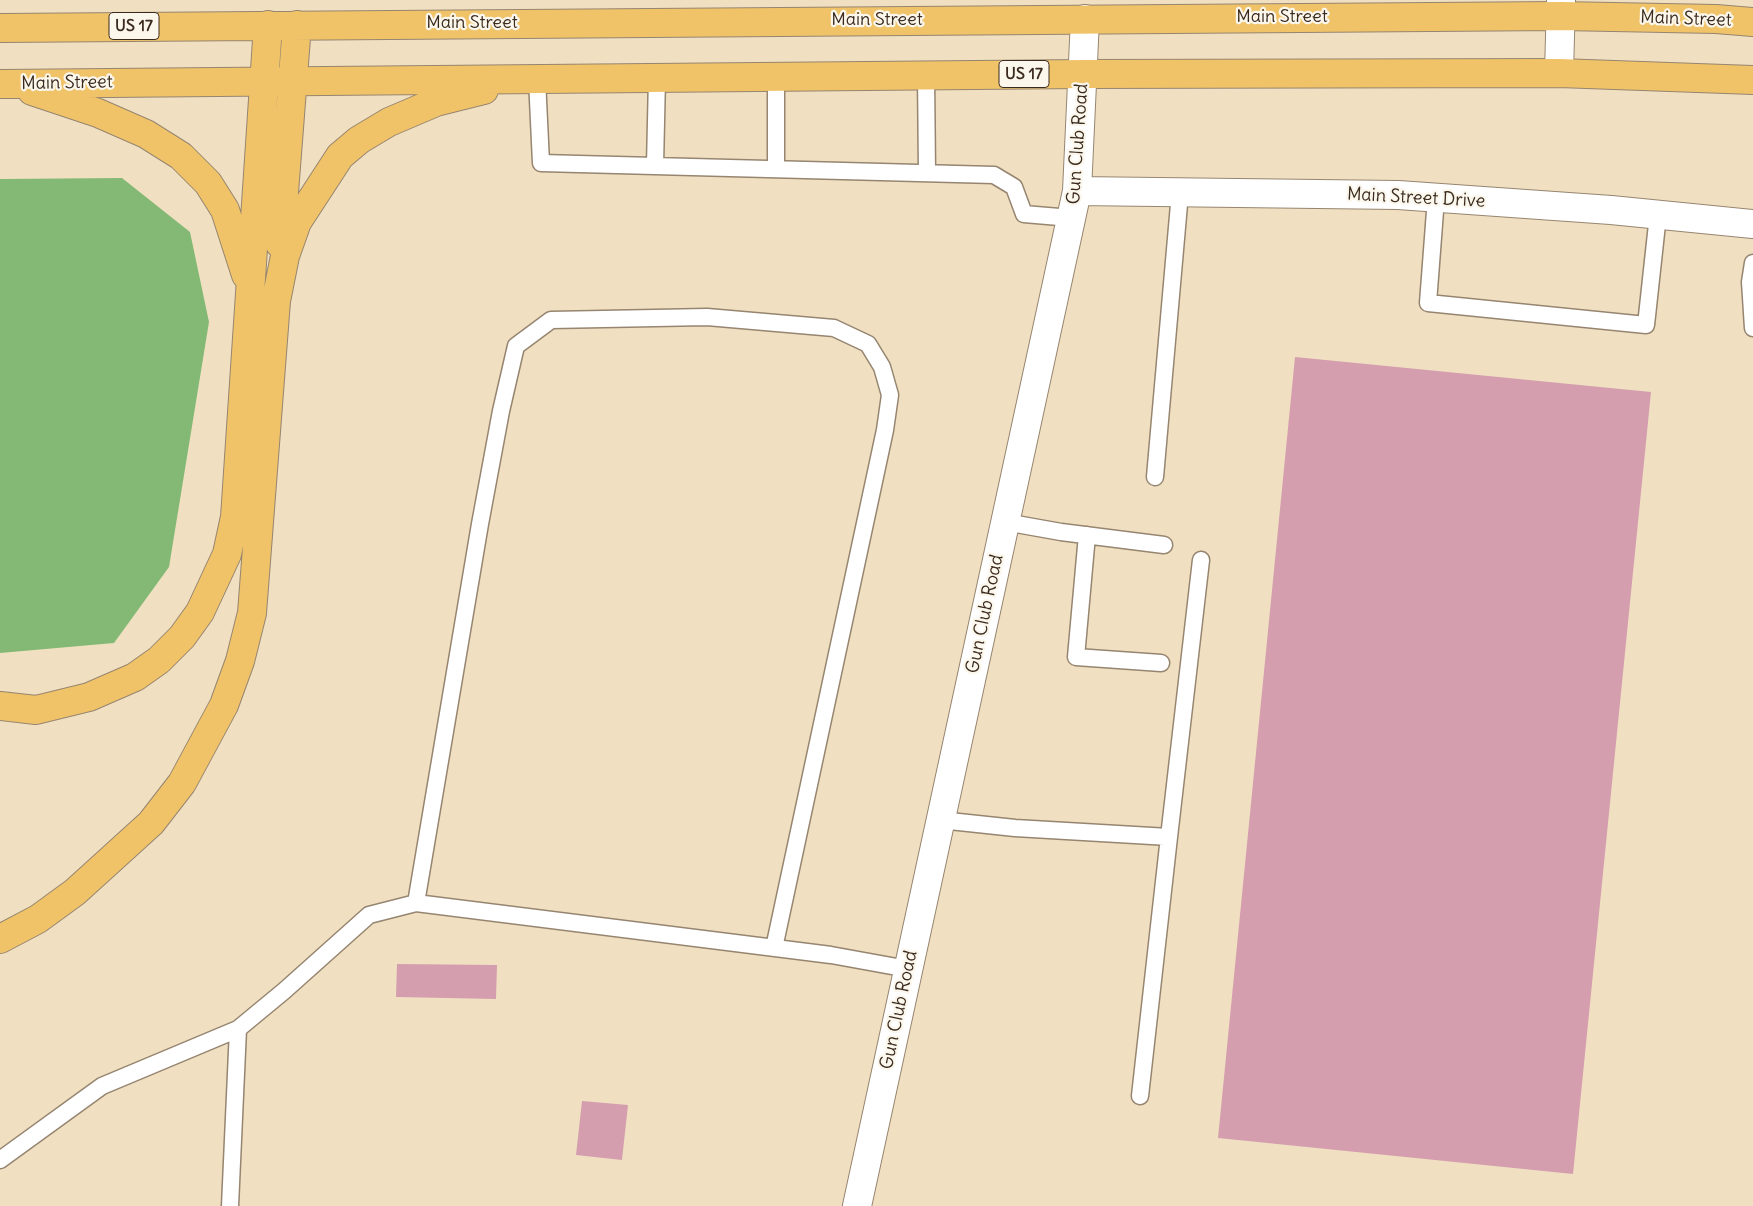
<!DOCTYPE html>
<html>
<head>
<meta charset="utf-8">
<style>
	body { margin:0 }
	canvas { display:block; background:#f0e0c1 }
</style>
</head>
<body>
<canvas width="1753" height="1206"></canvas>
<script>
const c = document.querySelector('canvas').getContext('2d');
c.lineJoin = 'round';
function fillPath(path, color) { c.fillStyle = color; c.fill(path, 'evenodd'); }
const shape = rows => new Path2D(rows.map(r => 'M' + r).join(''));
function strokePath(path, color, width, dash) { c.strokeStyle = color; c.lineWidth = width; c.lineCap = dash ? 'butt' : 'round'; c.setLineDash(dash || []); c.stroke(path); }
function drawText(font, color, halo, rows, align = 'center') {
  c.font = font + ' Delius,sans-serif'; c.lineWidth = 4.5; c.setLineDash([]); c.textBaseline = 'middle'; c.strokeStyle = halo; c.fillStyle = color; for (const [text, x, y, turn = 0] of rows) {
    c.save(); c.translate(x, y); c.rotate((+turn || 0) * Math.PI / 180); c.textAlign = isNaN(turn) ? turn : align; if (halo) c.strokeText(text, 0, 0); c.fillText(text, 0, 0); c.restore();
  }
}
fillPath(shape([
	[122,178,190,232,209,322,169,567,114,643,0,653,0,179]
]), '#84b975');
fillPath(shape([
	[1295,357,1651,392,1573,1174,1218,1138],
	[397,964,497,965,496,999,396,997],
	[582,1101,628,1105,622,1160,576,1155]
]), '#d49eaf');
const lane = shape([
	[926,75,927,173],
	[537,79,541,163,994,175,1014,187,1024,214,1071,218],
	[655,165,657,78],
	[776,169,776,77],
	[1436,198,1428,303,1646,325,1658,215],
	[1753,263,1750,282,1753,328],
	[1155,477,1180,193],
	[1005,522,1061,532,1164,545],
	[1087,535,1076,657,1161,663],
	[940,820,1015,828,1169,837,1201,560],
	[416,903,480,524,501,411,516,346,551,320,707,317,834,328,868,344,882,367,890,395,885,430,774,948],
	[1140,1096,1169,837],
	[0,1160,102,1086,238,1029,284,991,369,915,416,903,831,955,908,969],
	[230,1206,238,1029]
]);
const street = shape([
	[1559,73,1561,0],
	[1077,191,1398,195,1611,210,1753,224],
	[857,1206,1077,191,1085,19]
]);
const primary = shape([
	[0,28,1561,16,1716,19,1753,22],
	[0,84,1083,74,1559,73,1753,80],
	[32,91,98,113,146,134,181,156,208,183,225,210,246,275],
	[280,244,297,25],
	[0,706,36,710,89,697,135,677,159,660,182,637,200,612,227,554,235,517,268,25],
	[0,939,38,919,75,892,151,823,182,783,224,705,240,661,252,613,276,301,285,256,297,222,340,156,359,140,389,122,436,102,484,90]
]);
strokePath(lane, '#968570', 19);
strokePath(street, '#968570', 30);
strokePath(primary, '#968570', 30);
strokePath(lane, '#fff', 16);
strokePath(street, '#fff', 28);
strokePath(primary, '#f0c369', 28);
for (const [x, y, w] of [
	[134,26,50],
	[1024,74,50]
]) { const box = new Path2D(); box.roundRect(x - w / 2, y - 13.5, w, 27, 4); c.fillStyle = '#fbf7ec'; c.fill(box); strokePath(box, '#3b2a1e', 1); }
drawText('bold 16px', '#3b2a1e', null, [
	["US 17",134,26],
	["US 17",1024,74]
]);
drawText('18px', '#3b2a1e', '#fbf7ec', [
	["Main Street",1282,17],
	["Main Street",1686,19,2],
	["Main Street",877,20],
	["Main Street",472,23],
	["Main Street",67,83,-1],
	["Gun Club Road",1078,144,-86],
	["Main Street Drive",1416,198,3],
	["Gun Club Road",985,614,-78],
	["Gun Club Road",899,1010,-78]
]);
</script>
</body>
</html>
